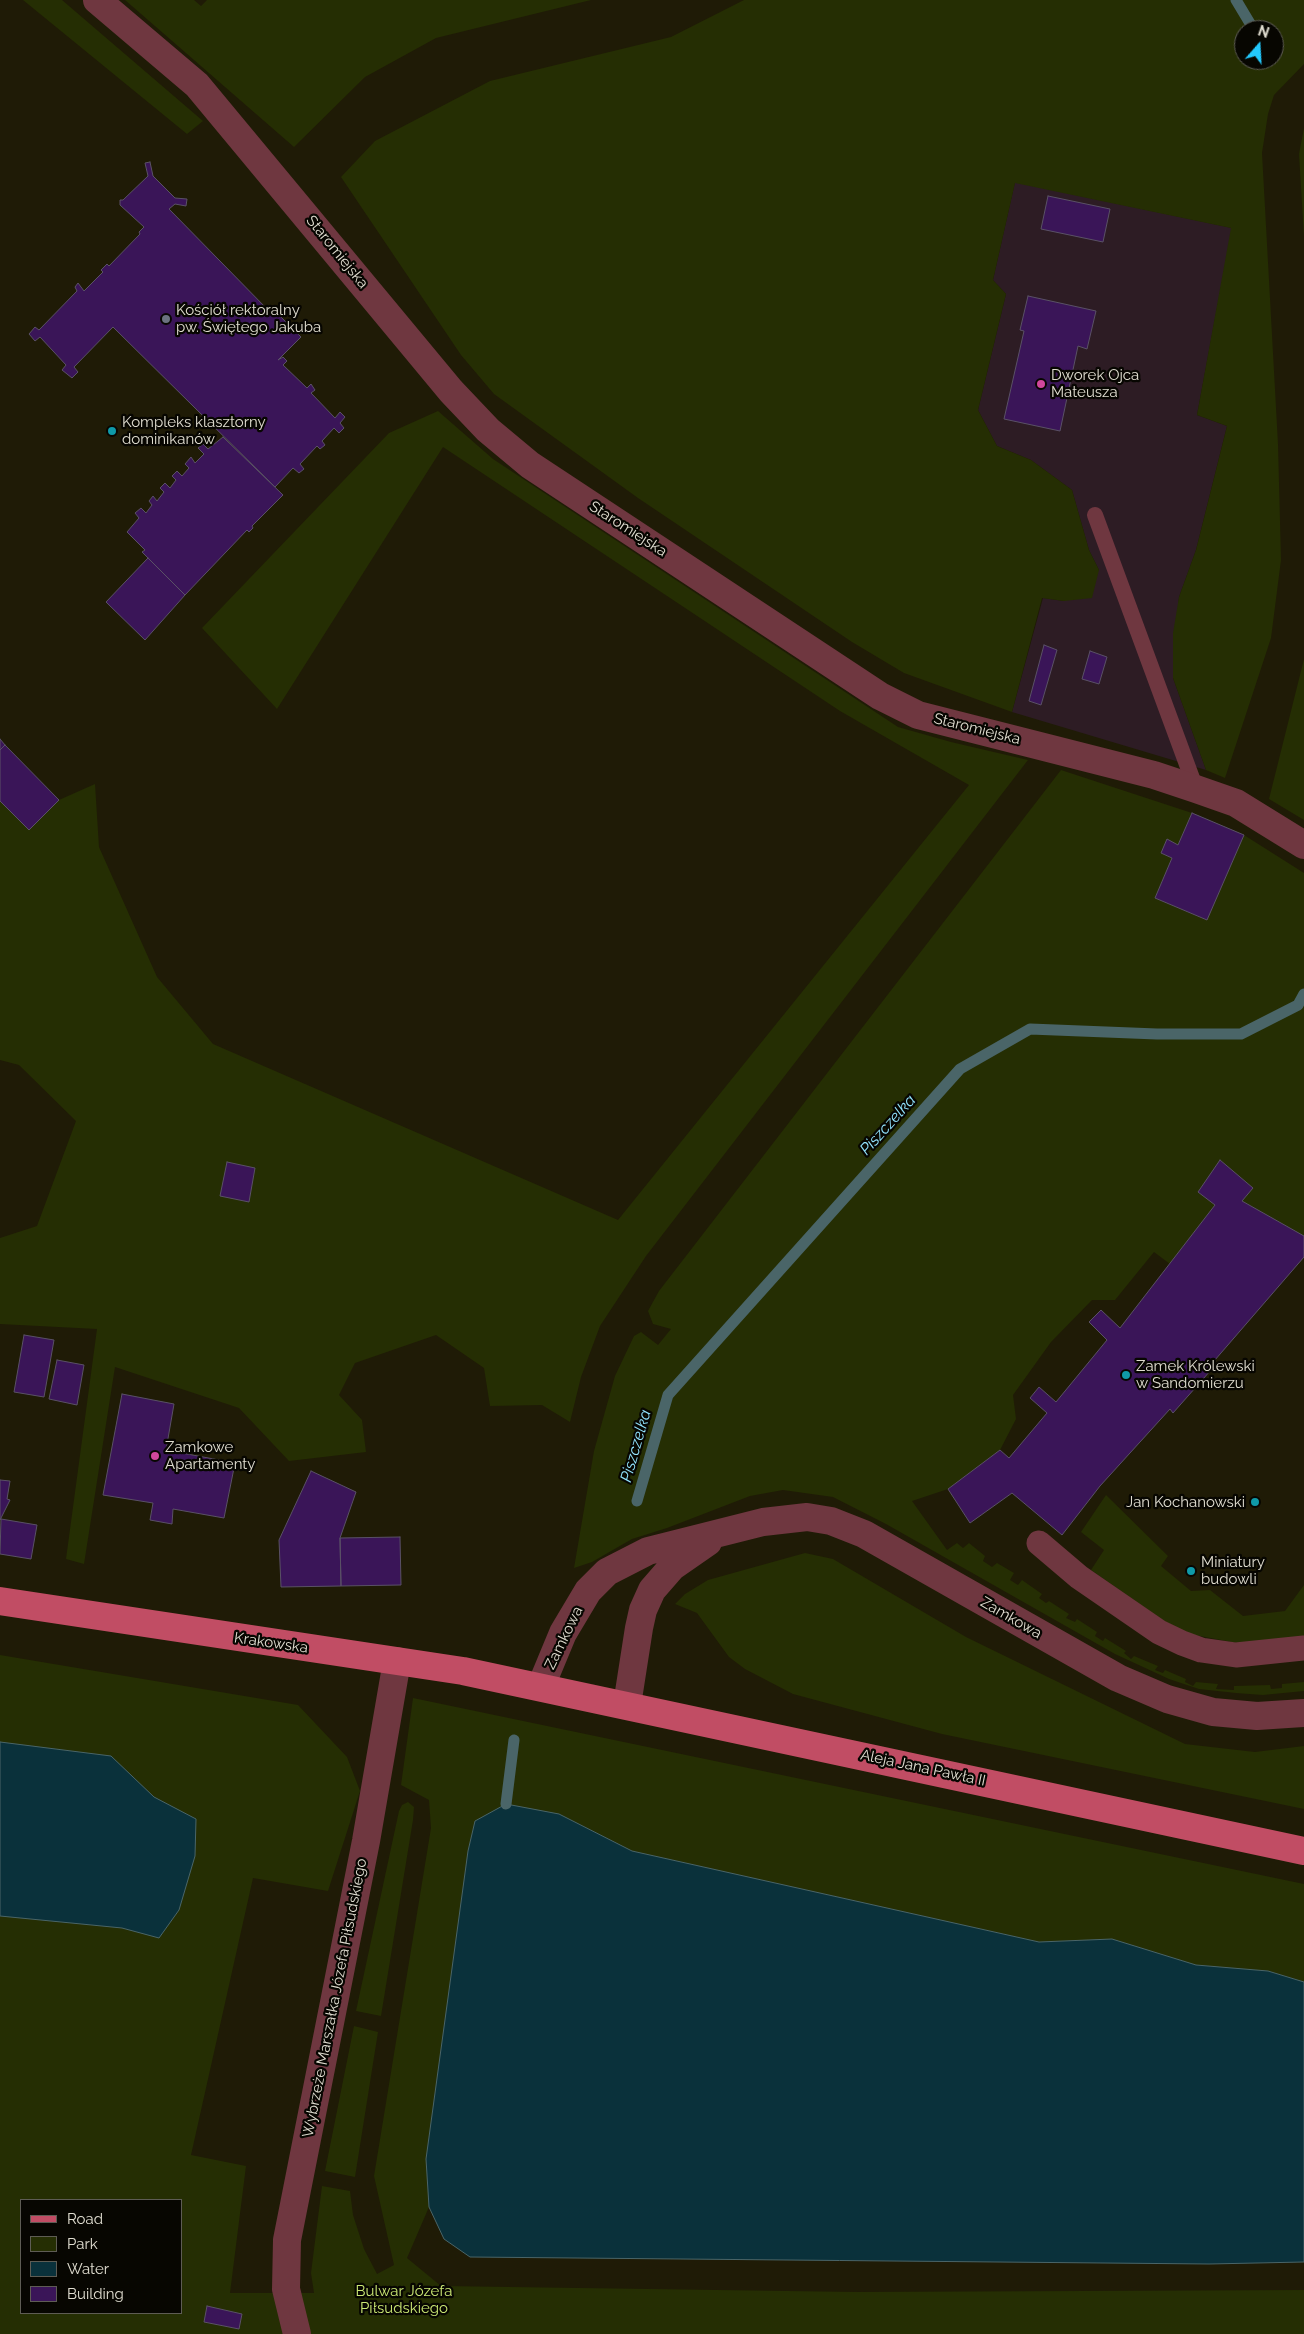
<!DOCTYPE html>
<html>
<head>
<meta charset="utf-8">
<style>
	body { margin:0 }
	#map { position:relative; width:1304px; height:2334px; overflow:hidden; background:#1f1b06; font-family:Raleway,sans-serif }
	canvas { display:block }
	.legend { position:absolute; left:20px; top:2199px; width:162px; height:115px; box-sizing:border-box; background:#070601; border:1px solid #5e5c54; margin:0; padding:6px 9px; list-style:none; font-size:15px; color:#e0ddd0 }
	.legend li { display:flex; align-items:center; gap:10px; height:25px }
	.legend b { width:25px; border:1px solid #5e5c54 }
	.north { position:absolute; left:1234px; top:20px; width:50px; height:50px; box-sizing:border-box; background:#070601; border:1px solid #5e5c54; border-radius:50%; rotate:19deg; font-size:14px; font-weight:700; line-height:20px; text-align:center; color:#e0ddd0 }
	.north::after { content:''; display:block; margin:auto; width:18px; height:22px; background:#23c9fe; clip-path:polygon(50% 0,100% 100%,50% 72%,0 100%) }
</style>
</head>
<body>
<div id="map">
<canvas width="1304" height="2334"></canvas>
<ul class="legend">
<li><b style="height:6px;background:#c14d64"></b>Road</li>
<li><b style="height:14px;background:#252e03"></b>Park</li>
<li><b style="height:14px;background:#0a313b"></b>Water</li>
<li><b style="height:14px;background:#3a1558"></b>Building</li>
</ul>
<div class="north">N</div>
</div>
<script>
const c = document.querySelector('canvas').getContext('2d');
c.lineJoin = 'round';
function fillPath(path, color) { c.fillStyle = color; c.fill(path, 'evenodd'); }
const shape = rows => new Path2D(rows.map(r => 'M' + r).join(''));
function strokePath(path, color, width, dash) { c.strokeStyle = color; c.lineWidth = width; c.lineCap = dash ? 'butt' : 'round'; c.setLineDash(dash || []); c.stroke(path); }
function drawText(font, color, halo, rows, align = 'center') {
  c.font = font + ' Raleway,sans-serif'; c.lineWidth = 4.5; c.setLineDash([]); c.textBaseline = 'middle'; c.strokeStyle = halo; c.fillStyle = color; for (const [text, x, y, turn = 0] of rows) {
    c.save(); c.translate(x, y); c.rotate((+turn || 0) * Math.PI / 180); c.textAlign = isNaN(turn) ? turn : align; if (halo) c.strokeText(text, 0, 0); c.fillText(text, 0, 0); c.restore();
  }
}
fillPath(shape([
	[1015,182,1232,228,1197,415,1227,426,1196,550,1179,597,1173,678,1206,770,1012,712,1043,598,1064,601,1099,570,1089,550,1072,490,1031,460,997,446,978,410,1006,294,993,280]
]), '#2d1c24');
fillPath(shape([
	[23,0,62,0,203,121,187,134],
	[125,0,194,0,201,6,207,0,591,0,436,38,365,77,294,147],
	[744,0,1304,0,1304,64,1274,95,1268,114,1262,153,1278,444,1281,560,1271,638,1225,778,1206,770,1173,678,1173,633,1179,597,1196,550,1227,426,1197,415,1231,228,1015,183,993,280,1006,294,978,410,997,446,1031,460,1072,490,1089,550,1099,570,1092,598,1064,601,1042,598,1012,712,904,673,852,642,638,498,494,394,461,355,341,177,375,141,490,81,671,37],
	[1244,30,1274,30,1274,60,1244,60],
	[1304,128,1304,237,1299,154],
	[438,411,493,459,898,727,951,742,1028,760,646,1256,600,1326,581,1377,570,1422,542,1405,490,1406,484,1368,436,1335,355,1363,339,1395,362,1420,366,1452,289,1461,239,1408,115,1367,84,1564,66,1559,97,1329,0,1324,0,1238,37,1226,76,1121,19,1065,0,1060,0,801,29,830,59,800,95,784,99,847,157,977,213,1044,618,1220,969,785,840,711,443,447,277,709,202,628,389,433],
	[1304,659,1304,820,1269,799],
	[1061,770,1192,813,1178,845,1167,840,1162,853,1172,858,1155,898,1206,920,1244,835,1304,873,1304,1236,1242,1201,1253,1188,1220,1161,1198,1192,1215,1205,1170,1264,1154,1252,1115,1300,1092,1300,1051,1342,1013,1395,1016,1419,1000,1450,948,1489,912,1501,947,1550,957,1543,963,1548,969,1543,985,1556,983,1561,992,1567,997,1563,1014,1573,1010,1580,1018,1585,1022,1580,1042,1594,1039,1598,1046,1603,1049,1601,1069,1614,1066,1618,1075,1622,1077,1619,1097,1632,1095,1636,1103,1641,1105,1638,1126,1651,1124,1653,1131,1659,1134,1656,1158,1666,1155,1670,1163,1673,1165,1670,1186,1679,1185,1682,1193,1686,1196,1682,1218,1684,1216,1689,1234,1690,1234,1686,1270,1685,1271,1689,1282,1688,1282,1684,1304,1682,1304,1691,1263,1695,1236,1693,1199,1689,1169,1679,1115,1654,886,1524,833,1497,783,1490,750,1496,667,1528,632,1539,592,1562,574,1568,594,1451,615,1376,634,1336,641,1332,658,1345,671,1329,653,1324,648,1311,659,1291],
	[1106,1495,1168,1556,1161,1566,1191,1591,1210,1590,1243,1616,1285,1611,1304,1585,1304,1639,1237,1643,1189,1634,1164,1621,1091,1570,1104,1550,1081,1532],
	[805,1553,833,1559,966,1637,1185,1744,1255,1752,1304,1746,1304,1809,942,1734,793,1694,745,1669,729,1657,697,1613,675,1604,685,1594,708,1580],
	[0,1655,298,1705,347,1757,360,1791,328,1891,253,1878,191,2155,246,2166,230,2293,314,2293,311,2273,322,2186,350,2191,353,2215,364,2249,377,2274,394,2265,374,2176,431,1828,429,1800,401,1785,413,1698,1304,1884,1304,1982,1268,1971,1196,1965,1112,1939,1039,1942,632,1851,559,1814,475,1821,468,1851,426,2159,429,2207,407,2258,441,2286,856,2292,1304,2290,1304,2334,0,2334],
	[21,2200,181,2200,181,2313,21,2313],
	[408,1802,414,1807,413,1820,381,2016,356,2011,399,1811,402,1805],
	[354,2026,378,2032,355,2177,325,2171]
]), '#252e03');
const water = shape([
	[0,1742,111,1756,154,1797,196,1819,195,1856,179,1910,159,1938,122,1928,0,1916,0,1742],
	[506,1804,559,1814,632,1851,1039,1942,1112,1939,1196,1965,1268,1971,1304,1982,1304,2262,1209,2264,470,2257,444,2239,429,2207,426,2159,468,1851,475,1821,506,1804]
]);
fillPath(water, '#0a313b');
strokePath(water, '#4a6568', 1);
strokePath(shape([
	[1236,0,1254,30],
	[637,1501,668,1395,960,1069,1030,1029,1157,1034,1241,1034,1298,1005,1304,994],
	[506,1804,514,1740]
]), '#4a6568', 11);
const building = shape([
	[150,162,153,176,175,198,187,199,186,206,175,204,169,209,269,311,272,308,301,337,278,360,283,357,287,361,283,365,307,388,311,384,315,390,311,393,335,418,340,412,345,417,340,423,344,428,339,433,334,428,322,441,325,445,320,449,317,446,300,464,304,469,299,473,293,468,275,487,113,327,74,367,78,372,72,378,62,370,66,365,40,337,35,341,29,334,35,327,39,330,77,291,75,287,78,283,84,291,103,272,101,270,107,264,109,266,140,234,139,232,144,227,120,205,120,200,123,200,148,176,145,163,150,162],
	[1048,196,1110,209,1103,242,1041,229,1048,196],
	[1028,296,1096,311,1087,349,1078,346,1060,431,1004,419,1024,331,1020,330,1028,296],
	[223,437,283,495,252,526,253,528,249,532,247,530,185,595,142,552,145,550,127,532,139,518,135,513,141,508,146,513,152,505,149,501,153,496,157,501,164,492,160,488,165,483,170,488,176,480,172,476,177,471,182,476,189,468,185,464,191,457,195,463,204,454,198,448,203,444,208,449,223,437],
	[148,558,185,595,145,640,106,602,148,558],
	[1044,645,1057,650,1041,705,1029,701,1044,645],
	[1090,651,1107,657,1099,684,1082,679,1090,651],
	[0,739,5,745,0,750,0,739],
	[5,745,59,800,29,830,0,801,0,750,5,745],
	[1192,813,1244,835,1207,920,1155,898,1172,858,1161,853,1167,839,1178,845,1192,813],
	[1220,1160,1253,1188,1242,1201,1304,1236,1304,1257,1208,1368,1211,1370,1173,1413,1170,1409,1100,1486,1062,1535,1012,1493,970,1523,948,1489,1000,1450,1009,1458,1047,1413,1030,1398,1039,1387,1056,1402,1107,1340,1089,1322,1101,1310,1120,1328,1215,1205,1198,1192,1220,1160],
	[227,1162,255,1168,249,1202,220,1196,227,1162],
	[24,1335,54,1340,44,1397,14,1392,24,1335],
	[57,1360,84,1365,77,1405,49,1399,57,1360],
	[122,1394,174,1404,166,1450,235,1463,224,1518,173,1509,172,1524,150,1520,153,1503,103,1495,122,1394],
	[311,1471,356,1492,340,1538,341,1586,281,1587,279,1540,311,1471],
	[0,1480,10,1481,7,1499,10,1500,0,1520,0,1480],
	[1,1519,37,1525,31,1559,0,1554,1,1519],
	[400,1537,401,1585,341,1586,340,1538,400,1537],
	[207,2306,242,2314,239,2329,204,2322,207,2306]
]);
fillPath(building, '#3a1558');
strokePath(building, '#5a5166', 1);
strokePath(shape([
	[1095,515,1196,789]
]), '#6f3740', 16);
strokePath(shape([
	[1039,1543,1079,1577,1159,1632,1182,1643,1201,1650,1236,1655,1304,1648]
]), '#6f3740', 25);
strokePath(shape([
	[97,0,197,85,451,391,488,430,530,465,880,696,918,715,1154,775,1196,789,1236,803,1304,845],
	[541,1686,563,1633,588,1591,607,1572,648,1551,763,1522,807,1517,831,1521,864,1534,1118,1678,1167,1699,1213,1712,1257,1716,1304,1713],
	[627,1705,639,1628,643,1610,652,1590,672,1567,708,1542],
	[297,2334,286,2289,287,2240,366,1841,397,1661]
]), '#6f3740', 28);
strokePath(shape([
	[0,1601,463,1671,1304,1851]
]), '#c14d64', 28);
for (const [x, y, r, color] of [
	[166,319,5,"#6b7280"],
	[1041,384,5,"#d1479c"],
	[112,431,5,"#0f9aa8"],
	[1126,1375,5,"#0f9aa8"],
	[155,1456,5,"#d1479c"],
	[1255,1502,5,"#0f9aa8"],
	[1191,1571,5,"#0f9aa8"]
]) { const dot = new Path2D(); dot.arc(x, y, r, 0, 2 * Math.PI); c.fillStyle = color; c.fill(dot); strokePath(dot, '#070601', 2); }
drawText('15px', '#e0ddd0', '#070601', [
	["Staromiejska",337,252,51],
	["Staromiejska",628,529,33],
	["Staromiejska",977,729,14],
	["Zamkowa",1011,1618,30],
	["Zamkowa",564,1638,-64],
	["Krakowska",271,1643,8],
	["Aleja Jana Pawła II",923,1768,12],
	["Wybrzeże Marszałka Józefa Piłsudskiego",335,1998,-79]
]);
drawText('15px', '#e0ddd0', '#070601', [
	["Kościół rektoralny",176,310],
	["pw. Świętego Jakuba",176,327],
	["Dworek Ojca",1051,375],
	["Mateusza",1051,392],
	["Kompleks klasztorny",122,422],
	["dominikanów",122,439],
	["Zamek Królewski",1136,1366],
	["w Sandomierzu",1136,1383],
	["Zamkowe",165,1447],
	["Apartamenty",165,1464],
	["Jan Kochanowski",1245,1502,"right"],
	["Miniatury",1201,1562],
	["budowli",1201,1579]
], 'left');
drawText('15px', '#cbe874', '#070601', [
	["Bulwar Józefa",404,2291],
	["Piłsudskiego",404,2308]
]);
drawText('italic 16px', '#93e5ff', '#070601', [
	["Piszczelka",888,1125,-48],
	["Piszczelka",636,1446,-74]
]);
</script>
</body>
</html>
